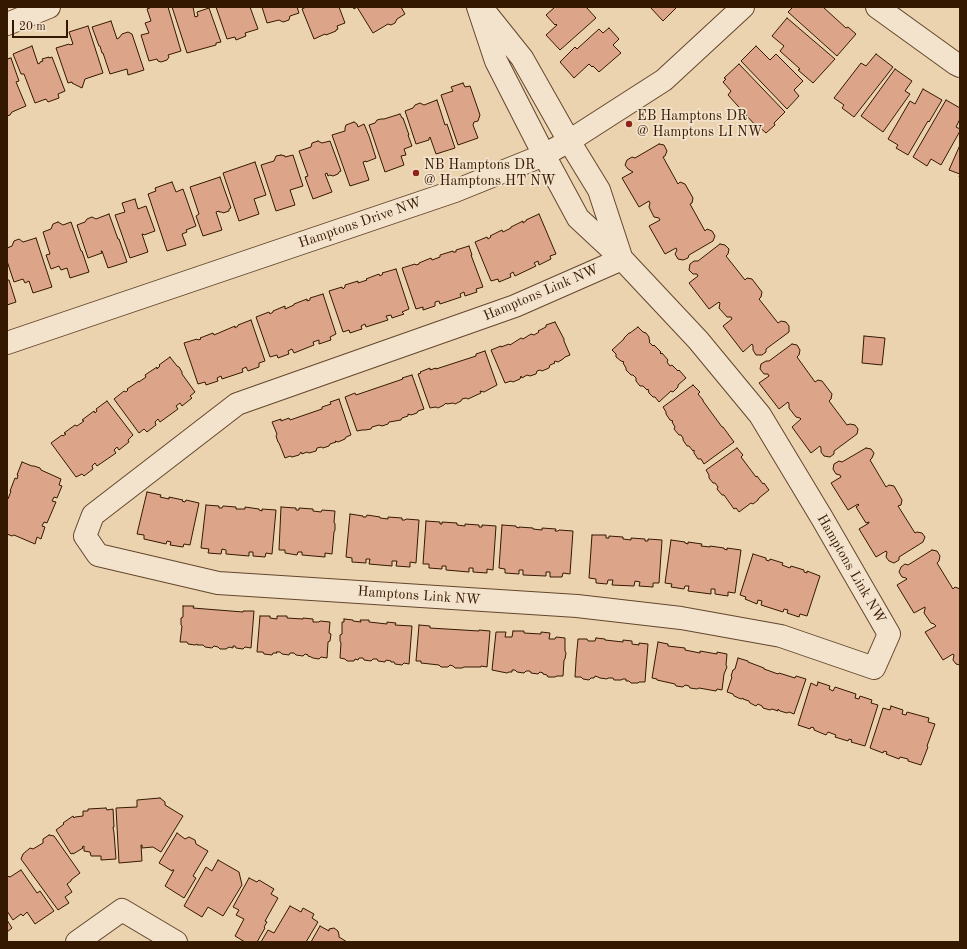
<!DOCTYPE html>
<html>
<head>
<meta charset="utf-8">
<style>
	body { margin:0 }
	#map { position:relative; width:967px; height:949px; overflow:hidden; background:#ecd3b0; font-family:"Old Standard TT",serif }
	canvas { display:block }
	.frame { position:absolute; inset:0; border:8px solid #351800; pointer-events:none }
	.scale { position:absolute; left:12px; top:20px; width:56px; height:18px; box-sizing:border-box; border:2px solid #351800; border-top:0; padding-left:5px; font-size:12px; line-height:14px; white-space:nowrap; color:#351800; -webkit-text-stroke:3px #f3e2cc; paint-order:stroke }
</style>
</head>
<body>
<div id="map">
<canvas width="967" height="949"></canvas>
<div class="frame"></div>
<div class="scale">20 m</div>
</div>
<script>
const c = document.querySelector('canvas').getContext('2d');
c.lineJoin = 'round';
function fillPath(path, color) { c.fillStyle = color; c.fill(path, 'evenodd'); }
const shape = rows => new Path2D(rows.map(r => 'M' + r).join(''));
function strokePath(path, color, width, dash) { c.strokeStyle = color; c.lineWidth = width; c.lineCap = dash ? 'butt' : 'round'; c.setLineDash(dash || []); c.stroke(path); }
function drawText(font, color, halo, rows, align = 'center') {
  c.font = font + ' "Old Standard TT",serif'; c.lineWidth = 3.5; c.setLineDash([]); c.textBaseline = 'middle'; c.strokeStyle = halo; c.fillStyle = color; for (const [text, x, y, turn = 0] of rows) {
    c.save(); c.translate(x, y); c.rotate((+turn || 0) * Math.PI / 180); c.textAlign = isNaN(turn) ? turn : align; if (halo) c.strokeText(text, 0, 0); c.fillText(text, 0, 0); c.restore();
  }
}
const building = shape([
	[152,7,168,7,181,51,168,55,169,57,167,60,161,62,158,61,157,59,149,61,141,35,149,33,145,23,151,21,147,9,152,7],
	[172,7,193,7,195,17,198,16,197,12,209,8,221,42,216,43,216,45,187,53,172,7],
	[216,7,250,7,258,29,245,33,246,36,236,40,235,37,227,39,216,7],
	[262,7,297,7,299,13,290,16,289,20,283,22,279,20,267,23,262,7],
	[306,7,339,7,345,23,337,26,338,29,336,30,336,31,326,35,325,34,314,39,302,9,306,7],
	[353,7,401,7,405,14,397,19,395,23,391,25,388,24,373,33,357,7,354,9,353,7],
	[555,7,586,7,596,18,560,50,546,35,557,25,556,24,555,25,546,15,555,7],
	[650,7,677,7,663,21,650,7],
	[793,7,823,7,846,28,848,27,856,34,837,56,788,12,793,7],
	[787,18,835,59,813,83,798,70,800,69,780,51,784,46,772,36,787,18],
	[111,21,117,39,119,38,122,34,128,32,132,34,144,70,128,75,127,69,110,74,103,53,102,53,100,46,99,46,92,27,111,21],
	[88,26,103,73,85,79,82,88,72,83,72,82,68,83,56,48,69,44,70,45,73,44,69,32,88,26],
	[609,28,619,39,613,45,621,53,599,72,593,66,592,67,589,64,574,78,560,62,575,47,577,49,599,29,603,33,609,28],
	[32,46,38,64,40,63,40,62,43,61,42,59,49,57,49,58,52,57,65,91,58,94,59,98,48,102,46,99,35,103,24,74,21,74,13,54,32,46],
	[756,46,770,60,776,54,803,81,794,90,799,96,787,109,741,61,756,46],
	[876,54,893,67,854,117,842,108,844,105,834,98,861,63,866,66,876,54],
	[11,58,19,81,16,82,26,106,12,112,10,115,7,116,7,59,11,58],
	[739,64,785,112,774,123,775,125,766,133,757,125,756,126,728,95,731,91,723,82,726,79,724,78,739,64],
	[895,69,912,81,905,91,910,94,883,132,861,116,895,69],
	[463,83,465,87,470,86,480,115,478,121,474,122,473,125,478,138,458,145,441,95,453,91,451,87,463,83],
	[923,89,942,100,929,122,928,121,908,155,896,148,898,145,888,139,910,101,915,104,923,89],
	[437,100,445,125,447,124,455,148,436,154,430,137,429,138,429,140,416,144,405,111,413,108,415,105,420,103,424,105,437,100],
	[946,100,960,108,960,119,956,127,960,129,960,131,941,165,931,159,927,166,913,157,946,100],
	[400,114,402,118,403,118,409,135,408,135,412,146,404,149,406,155,401,156,404,165,385,172,369,125,375,123,377,120,381,119,384,119,400,114],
	[354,122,357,124,358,127,364,124,369,136,376,158,366,162,366,161,363,162,369,180,350,186,332,135,345,131,345,128,346,125,354,122],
	[318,141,322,143,330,141,341,171,339,172,338,174,333,176,330,175,328,176,327,173,325,174,332,192,313,199,305,177,308,176,299,151,311,147,312,143,318,141],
	[659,144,664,145,667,151,665,156,663,157,678,184,680,182,685,184,693,198,692,203,690,204,705,231,707,229,712,231,715,236,713,241,689,255,688,258,683,260,678,259,675,254,677,250,676,248,665,254,649,226,660,220,659,218,654,217,649,207,650,203,649,201,639,207,622,178,633,172,628,169,625,165,627,160,632,157,635,158,659,144],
	[960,145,960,177,959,177,960,174,949,170,960,145],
	[281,155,285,156,285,157,293,155,303,186,290,190,295,205,276,211,261,165,274,161,276,156,281,155],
	[255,162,266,195,254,199,259,214,239,221,223,173,255,162],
	[220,177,231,208,229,209,229,211,223,213,222,212,219,212,219,211,216,212,222,230,203,236,196,216,199,214,190,187,220,177],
	[172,182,176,192,183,189,196,226,186,230,187,232,182,234,186,245,167,251,148,194,156,191,155,188,172,182],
	[135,199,138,209,146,206,155,231,144,235,143,234,142,234,148,252,130,258,115,215,125,212,122,203,135,199],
	[109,214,118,239,119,239,127,262,108,268,102,251,101,251,102,253,88,258,77,225,85,222,87,219,92,217,96,219,109,214],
	[539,214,556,254,550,256,551,259,539,265,538,261,534,263,536,266,515,276,513,272,510,274,511,277,499,282,498,279,491,281,475,242,487,237,488,239,491,237,490,236,502,230,503,232,511,228,511,227,523,221,523,223,526,221,526,220,539,214],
	[58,222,63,225,71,222,81,251,82,251,89,272,70,278,67,268,61,270,59,266,51,269,46,255,50,254,43,232,51,229,53,224,58,222],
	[36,238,52,287,33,293,29,281,25,283,23,279,14,282,7,261,7,248,12,246,14,241,19,239,23,242,36,238],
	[720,244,725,245,729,249,728,254,726,256,745,280,747,278,752,279,762,292,761,297,759,299,778,323,781,321,786,322,789,326,789,332,766,349,766,352,762,355,756,355,753,350,753,346,752,344,743,352,723,326,732,319,731,317,727,317,719,308,720,303,719,302,709,309,689,283,698,276,697,274,693,274,689,270,690,264,694,261,698,261,720,244],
	[469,246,472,255,471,255,483,287,476,289,477,292,465,296,464,292,460,294,461,297,440,304,439,301,435,302,435,306,423,310,423,307,416,309,402,268,415,264,416,265,419,264,419,263,431,258,432,260,440,257,440,255,453,251,453,252,456,252,456,250,469,246],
	[396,269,409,309,402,312,404,314,392,318,391,315,386,316,388,320,366,327,365,324,361,326,362,329,350,333,349,330,343,332,329,291,342,287,343,289,345,287,345,285,358,281,358,283,367,280,366,279,379,274,380,276,383,274,382,273,396,269],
	[7,280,9,280,16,302,7,305,7,280],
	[323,294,336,334,330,337,331,340,319,344,319,340,313,342,314,345,294,353,292,349,288,351,289,354,278,358,277,355,270,357,256,317,269,312,270,314,273,312,273,311,285,306,285,309,294,305,294,304,307,299,307,301,310,300,310,298,323,294],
	[251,320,265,361,259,363,259,367,248,371,246,367,242,369,243,372,222,379,221,376,217,378,218,381,206,385,205,382,198,384,184,343,197,339,198,340,201,339,200,338,213,333,214,335,235,326,235,328,238,326,238,325,251,320],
	[555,322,564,339,564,341,570,355,565,357,563,359,558,362,555,361,554,362,555,363,550,365,549,368,542,371,540,370,537,371,536,374,530,376,527,375,522,378,521,376,520,379,513,382,511,381,505,383,491,350,501,346,501,347,509,344,510,345,521,338,523,339,531,334,534,335,539,332,538,331,546,327,546,325,555,322],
	[638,327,643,332,646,333,649,337,649,339,650,341,649,342,653,346,654,345,661,352,660,353,661,354,662,353,668,360,667,362,670,366,672,365,678,371,679,370,686,378,678,385,678,387,673,392,671,391,659,402,655,397,653,397,649,393,648,389,647,390,643,386,640,386,636,381,636,378,633,375,631,375,626,370,626,368,623,363,624,362,621,361,616,357,616,354,612,350,624,339,624,338,629,333,630,333,638,327],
	[864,336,885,338,882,365,862,363,864,336],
	[792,344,797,345,800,350,799,355,797,357,815,382,818,380,822,381,832,394,831,399,829,401,847,425,850,424,855,425,858,429,857,434,834,451,834,454,830,457,824,456,821,452,821,448,820,446,811,453,792,427,801,419,800,418,796,417,789,408,789,404,788,402,779,409,759,383,769,376,768,374,764,374,760,369,761,364,766,361,769,361,792,344],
	[485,351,497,385,484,392,480,391,481,393,468,399,466,398,462,399,461,401,455,404,453,403,447,404,446,403,444,405,438,408,436,407,430,408,418,374,421,373,420,372,430,368,430,370,436,368,436,369,476,356,476,354,485,351],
	[170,357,177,366,179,367,182,372,182,374,195,392,190,396,192,398,182,406,180,403,176,406,178,409,160,422,158,419,155,422,156,425,147,432,144,429,139,433,114,399,124,391,126,392,128,390,127,389,139,381,139,382,146,377,145,375,157,367,157,369,160,366,159,365,170,357],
	[412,375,424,409,418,411,417,413,411,415,408,414,408,416,402,418,401,420,389,422,388,424,382,426,379,425,372,427,371,429,365,430,362,430,357,431,345,397,355,393,356,395,403,379,402,378,412,375],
	[693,385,700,392,698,394,703,400,703,401,722,427,723,427,734,442,704,464,701,459,698,459,694,453,694,450,693,451,689,446,687,446,683,440,683,438,681,435,679,435,674,429,675,427,672,422,673,421,670,420,666,414,666,412,663,407,693,385],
	[339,399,351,435,346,437,345,439,338,442,335,441,336,442,330,444,329,446,323,448,321,447,317,448,316,451,309,453,307,452,302,454,301,452,299,455,292,457,290,456,285,458,279,443,278,442,276,436,277,434,272,422,281,419,281,421,289,418,290,420,322,409,322,407,331,404,330,402,339,399],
	[107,401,133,435,128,440,129,442,119,450,117,447,114,450,116,453,97,466,95,463,92,466,93,469,84,476,82,474,76,477,51,443,62,435,63,436,66,434,64,433,75,425,77,426,84,421,82,420,94,411,95,413,97,411,96,409,107,401],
	[737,448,743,455,741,457,756,477,757,476,763,484,764,483,769,490,759,498,758,500,753,504,751,503,739,512,736,508,734,509,724,495,722,495,717,489,718,487,715,483,713,483,709,478,709,475,706,470,737,448],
	[866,448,871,449,874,453,872,458,870,460,886,487,889,485,894,486,902,500,901,505,898,506,915,533,917,532,922,533,925,537,923,542,899,557,899,560,894,563,889,561,886,557,887,552,886,551,876,557,859,529,869,523,869,522,866,523,856,507,859,505,858,504,848,510,831,483,841,477,840,475,836,474,833,469,834,464,839,461,842,462,866,448],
	[22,462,32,466,34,466,40,468,41,470,61,479,59,485,62,486,57,498,54,497,52,501,56,502,47,523,44,522,42,526,45,527,41,539,37,537,35,544,14,535,12,536,7,534,7,499,8,499,11,491,10,491,15,478,17,479,18,475,17,475,22,462],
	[147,492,161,495,160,497,169,499,169,497,183,500,182,501,185,502,186,500,199,503,190,545,184,544,183,547,170,545,171,542,167,541,166,544,144,539,144,535,137,534,147,492],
	[206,505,219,506,219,508,222,508,223,506,236,507,236,509,245,509,245,507,259,509,259,510,262,511,262,509,276,510,272,554,266,553,265,557,253,556,253,552,249,552,249,556,226,554,226,550,222,549,221,554,208,553,209,549,201,548,206,505],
	[281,507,296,508,296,510,299,510,299,508,313,509,313,511,321,512,322,510,335,511,334,522,335,524,335,530,334,532,332,554,325,553,325,557,302,555,302,552,298,552,297,555,285,553,285,550,279,550,281,507],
	[350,514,363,516,363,517,366,517,367,515,380,517,380,518,388,519,388,517,402,518,402,520,405,520,406,519,419,520,416,563,410,562,410,567,396,566,397,561,392,561,392,566,369,564,370,559,366,559,366,563,352,562,352,558,346,557,350,514],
	[426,521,440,522,440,524,442,524,442,522,457,523,457,525,465,526,465,524,479,525,479,527,482,527,482,525,496,526,493,570,487,569,487,573,473,572,473,568,469,568,469,572,446,570,446,566,442,566,442,569,429,568,429,564,423,564,426,521],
	[502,525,516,526,516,527,519,528,519,527,533,528,533,529,542,530,542,528,556,529,555,531,558,531,559,530,573,531,570,574,563,573,562,577,550,577,550,572,546,572,546,576,523,575,523,570,519,570,519,574,505,573,505,569,499,568,502,525],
	[592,535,606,535,606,538,609,538,609,536,623,537,623,539,631,540,631,538,645,539,645,541,648,541,648,539,662,540,659,583,653,583,653,587,639,586,640,582,635,581,634,586,612,585,613,580,608,580,607,584,596,583,596,579,589,578,592,535],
	[671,540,685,542,685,543,688,544,688,542,702,544,701,546,710,547,710,546,724,548,724,549,727,550,727,548,741,550,735,593,728,592,728,596,715,594,715,589,711,589,711,594,688,591,689,586,685,586,684,589,671,587,672,584,665,583,671,540],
	[932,550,937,551,940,556,939,561,937,563,953,589,955,587,960,589,960,665,956,664,953,660,954,655,953,654,943,660,925,632,936,626,934,624,931,623,924,613,925,609,925,607,914,613,897,585,907,579,906,578,902,577,899,572,901,567,905,564,908,565,932,550],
	[753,554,766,558,766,560,769,561,770,559,783,563,782,565,790,568,791,566,804,570,804,572,807,573,807,571,820,576,807,616,800,614,799,617,787,613,788,610,784,609,783,612,761,605,762,601,758,600,757,604,745,599,746,597,740,595,753,554],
	[183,606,194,606,193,608,243,612,243,611,254,611,251,648,245,647,243,649,236,648,235,646,233,646,233,648,229,647,226,649,220,649,218,647,214,646,212,648,205,647,203,645,197,645,197,644,195,645,188,644,187,642,180,642,182,626,181,625,181,618,183,617,183,606],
	[260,616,270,616,270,618,277,619,277,616,287,616,287,618,303,619,303,618,313,619,313,622,319,622,320,621,330,622,329,633,331,634,330,641,328,642,327,658,321,657,319,659,313,658,311,657,308,656,308,655,305,654,303,656,296,655,294,653,290,653,289,655,282,654,280,652,276,652,277,653,273,653,272,655,264,654,263,652,257,652,260,616],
	[344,619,353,620,353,621,361,622,360,620,369,620,369,622,387,624,387,622,396,623,395,625,412,626,409,664,404,663,402,665,395,664,394,662,391,662,391,661,386,660,385,662,378,661,377,659,373,659,371,661,364,660,363,658,359,658,358,660,355,659,354,661,347,661,345,659,340,658,341,643,340,641,340,635,342,634,342,622,344,622,344,619],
	[419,625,430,626,430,628,479,631,479,630,490,631,487,667,481,666,481,667,464,667,462,668,455,668,453,666,450,665,448,667,441,667,439,665,421,663,421,661,416,661,419,625],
	[513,631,524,631,524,633,541,634,541,632,550,633,549,639,555,639,556,637,565,638,565,651,566,653,565,659,564,660,563,676,557,676,555,677,548,677,547,675,543,674,543,673,540,672,538,674,531,673,530,671,526,671,524,673,517,672,515,670,512,670,512,672,509,672,507,673,492,670,496,632,506,632,505,637,512,637,513,631],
	[596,638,605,639,605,640,623,642,623,640,632,641,632,644,639,645,639,643,648,644,645,682,639,682,638,683,631,683,629,681,626,681,626,679,623,679,621,680,614,680,613,678,608,678,607,679,600,678,598,677,595,676,594,678,591,678,589,680,583,679,581,677,575,677,576,661,576,660,578,639,587,639,588,641,595,641,596,638],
	[658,642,668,644,668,646,685,648,685,650,700,653,700,651,717,654,717,652,727,654,726,665,727,667,724,674,722,690,717,689,716,691,699,688,697,689,690,688,689,686,685,685,683,687,676,686,675,684,657,680,657,679,652,678,658,642],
	[738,658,748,661,748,662,764,668,764,669,778,674,779,673,795,678,796,676,806,679,794,714,789,712,787,713,780,711,778,709,778,711,772,709,770,710,763,708,762,706,758,704,756,706,750,703,749,701,743,699,743,698,741,699,734,696,733,694,727,692,732,677,731,676,733,670,735,669,738,658],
	[818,682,830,686,829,689,833,691,835,687,856,694,855,698,859,699,860,696,872,700,871,703,878,705,865,746,851,742,852,740,849,739,848,741,835,737,836,735,828,732,826,735,814,730,814,728,811,727,810,729,798,725,811,683,817,686,818,682],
	[891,706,903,710,902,714,906,715,907,712,929,718,928,722,935,724,927,746,928,747,921,765,908,761,908,759,900,757,899,759,886,754,887,752,884,751,883,753,870,748,883,708,890,710,891,706],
	[160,798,165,802,165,805,183,816,161,852,153,847,142,848,142,845,141,845,142,861,119,863,116,808,137,807,137,800,160,798],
	[106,808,107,810,113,809,114,827,113,827,114,833,116,859,101,860,101,856,91,856,90,852,84,851,84,846,82,847,83,848,73,854,73,853,71,854,56,830,64,824,63,823,73,816,74,818,75,817,83,816,83,811,88,811,88,809,106,808],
	[177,833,185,839,189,837,195,840,196,844,208,851,193,876,196,878,184,898,165,886,174,870,172,870,172,871,159,863,177,833],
	[49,835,54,836,80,873,71,880,71,881,67,884,72,892,65,897,69,903,58,910,21,859,23,854,30,848,33,849,43,843,43,839,49,835],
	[218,860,239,872,242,885,223,916,208,907,202,917,184,906,206,867,212,871,218,860],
	[21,870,37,893,40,891,54,911,35,924,27,912,23,916,21,914,13,920,7,911,7,876,10,877,21,870],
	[249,878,257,882,259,880,274,889,271,894,278,898,265,921,267,922,264,927,265,928,257,942,245,942,235,936,244,919,236,915,239,910,233,907,249,878],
	[290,906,301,912,303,908,314,914,312,918,318,922,306,942,261,942,268,930,274,933,290,906],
	[7,920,12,928,7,932,7,920],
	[320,926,329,931,329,929,334,928,338,931,339,935,339,937,347,942,311,942,320,926]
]);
fillPath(building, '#dca58a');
strokePath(building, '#351800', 1);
const minor = shape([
	[478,7,496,61,544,155,578,218,622,259],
	[877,7,956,64,960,66],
	[486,13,522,58,569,141,599,190,621,257],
	[7,24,49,7],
	[622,259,698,340,760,415,822,518,889,634,874,668,781,636,681,618,577,606,218,583,98,555,85,536,93,515,237,404,515,306,622,259],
	[7,343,455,191,544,155,569,141,664,80,743,7],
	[77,942,122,910,176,942]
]);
strokePath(minor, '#63472c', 24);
strokePath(minor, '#f3e2cc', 22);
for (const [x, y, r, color] of [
	[629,124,4,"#8f2418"],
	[416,173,4,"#8f2418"]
]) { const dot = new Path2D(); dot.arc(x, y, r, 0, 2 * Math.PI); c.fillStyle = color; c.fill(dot); strokePath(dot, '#f3e2cc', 1.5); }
drawText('14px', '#351800', '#f3e2cc', [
	["EB Hamptons DR",637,116],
	["@ Hamptons LI NW",637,132],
	["NB Hamptons DR",424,165],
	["@ Hamptons HT NW",424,181]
], 'left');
drawText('14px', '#351800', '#f3e2cc', [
	["Hamptons Drive NW",360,223,-19],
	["Hamptons Link NW",541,293,-23],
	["Hamptons Link NW",851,569,60],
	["Hamptons Link NW",419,596,4]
]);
</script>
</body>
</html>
